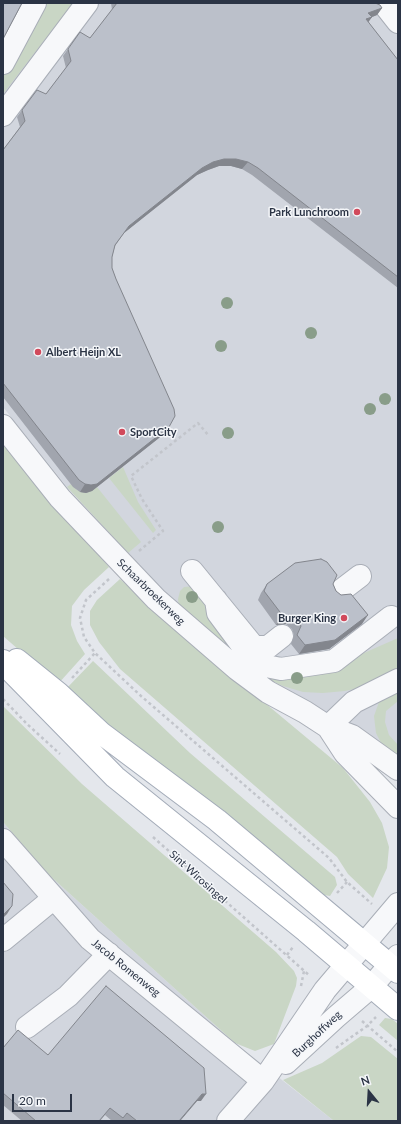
<!DOCTYPE html>
<html>
<head>
<meta charset="utf-8">
<style>
	body { margin:0 }
	#map { position:relative; width:401px; height:1124px; overflow:hidden; background:#e4e7ec; font-family:Lato,sans-serif }
	canvas { display:block }
	.frame { position:absolute; inset:0; border:4px solid #2b3445; pointer-events:none }
	.north { position:absolute; left:349px; top:1072px; width:40px; height:40px; -webkit-text-stroke:3px #f4f6f9; paint-order:stroke; rotate:342deg; font-size:11px; font-weight:700; line-height:16px; text-align:center; color:#2b3445 }
	.north::after { content:''; display:block; margin:auto; width:14px; height:18px; background:#2b3445; clip-path:polygon(50% 0,100% 100%,50% 72%,0 100%) }
	.scale { position:absolute; left:12px; top:1094px; width:60px; height:18px; box-sizing:border-box; border:2px solid #2b3445; border-top:0; padding-left:5px; font-size:12px; line-height:14px; white-space:nowrap; color:#2b3445; -webkit-text-stroke:3px #f4f6f9; paint-order:stroke }
</style>
</head>
<body>
<div id="map">
<canvas width="401" height="1124"></canvas>
<div class="frame"></div>
<div class="north">N</div>
<div class="scale">20 m</div>
</div>
<script>
const c = document.querySelector('canvas').getContext('2d');
c.lineJoin = 'round';
function fillPath(path, color) { c.fillStyle = color; c.fill(path, 'evenodd'); }
const shape = rows => new Path2D(rows.map(r => 'M' + r).join(''));
function strokePath(path, color, width, dash) { c.strokeStyle = color; c.lineWidth = width; c.lineCap = dash ? 'butt' : 'round'; c.setLineDash(dash || []); c.stroke(path); }
function drawText(font, color, halo, rows, align = 'center') {
  c.font = font + ' Lato,sans-serif'; c.lineWidth = 3; c.setLineDash([]); c.textBaseline = 'middle'; c.strokeStyle = halo; c.fillStyle = color; for (const [text, x, y, turn = 0] of rows) {
    c.save(); c.translate(x, y); c.rotate((+turn || 0) * Math.PI / 180); c.textAlign = isNaN(turn) ? turn : align; if (halo) c.strokeText(text, 0, 0); c.fillText(text, 0, 0); c.restore();
  }
}
fillPath(shape([
	[3,3,398,3,398,760,284,694,185,615,67,487,3,407],
	[3,822,49,875,235,1043,334,1121,3,1121]
]), '#d2d6de');
fillPath(shape([
	[38,3,73,3,3,94,3,69],
	[3,442,109,567,84,590,72,606,71,625,77,641,85,654,58,684,3,636],
	[123,467,138,502,156,530,153,533,109,478],
	[71,484,77,490,86,493,97,487,141,542,128,553,67,487],
	[120,579,187,638,343,768,370,802,382,823,389,847,387,868,373,898,348,874,337,857,120,669,99,642,90,625,90,611,97,600],
	[194,586,253,666,339,664,398,638,398,669,359,688,345,691,323,693,303,692,283,686,267,679,179,609,178,599,180,591,184,587],
	[93,661,190,753,335,877,337,885,330,896,313,893,65,690],
	[398,692,398,701,386,711,385,722,389,735,398,745,398,760,384,749,376,733,374,716,379,702],
	[3,706,82,784,276,952,294,971,297,978,296,986,274,1044,255,1051,235,1043,49,875,3,822],
	[385,1018,392,1019,398,1024,398,1041,379,1025],
	[361,1036,371,1037,398,1059,398,1121,334,1121,283,1080,322,1063]
]), '#c9d6c5');
const minor = shape([
	[383,3,398,22],
	[3,63,35,3],
	[3,115,87,3],
	[3,426,60,498,156,599,237,669,268,692,305,712,328,727,352,736,398,769],
	[192,571,254,647,268,647,282,636],
	[339,592,360,576],
	[216,600,218,613,256,664,281,669,334,661,391,617],
	[328,727,345,753,398,807],
	[328,727,354,702,398,680],
	[3,840,90,939,263,1081],
	[3,940,54,898],
	[27,1027,68,996,109,954],
	[286,1063,336,1017,371,987,398,956],
	[228,1121,263,1081,325,990,398,904]
]);
const major = shape([
	[17,660,58,693,101,733,217,820,398,972],
	[3,661,12,672,115,777,306,931,398,1009]
]);
strokePath(minor, '#a9aeb7', 24);
strokePath(major, '#a3abb8', 24);
strokePath(shape([
	[139,551,163,531,142,499,131,476,198,423,209,436],
	[109,579,86,600,80,618,84,637,95,653,141,696,329,858,347,882,372,904],
	[72,678,95,653],
	[3,699,27,724,60,754],
	[153,837,310,976],
	[337,893,347,882],
	[287,955,293,947],
	[301,986,304,971],
	[362,1021,398,1052],
	[336,1048,367,1026,376,1017]
]), '#c2c5cb', 2.5, [3, 3]);
strokePath(minor, '#f7f8fa', 22);
strokePath(major, '#fff', 22);
c.fillStyle = '#899d89';
for (const [x, y] of [
	[227,303],
	[311,333],
	[221,346],
	[385,399],
	[370,409],
	[228,433],
	[218,527],
	[192,597],
	[297,678]
]) { c.beginPath(); c.arc(x, y, 6, 0, 2 * Math.PI); c.fill(); }
fillPath(shape([
	[111,3,375,3,382,8,377,15,372,17,368,22,398,60,398,288,252,175,242,169,231,166,219,166,208,170,197,175,124,233,115,246,112,257,112,268,116,279,169,427,164,434,92,491,86,493,80,492,73,487,3,397,3,150,20,127,17,117,22,110,46,94,66,68,63,56,68,49,90,38,112,10],
	[267,584,333,584,336,591,362,624,329,649,299,654,291,644,294,635,292,629,286,624,276,625,258,600,261,593],
	[3,1048,48,1055,201,1101,197,1101,180,1121,123,1121,122,1120,121,1121,112,1121,105,1115,100,1121,22,1121,3,1105]
]), '#a1a5ae');
fillPath(shape([
	[382,8,377,15,372,17,367,24,361,26,368,13],
	[224,159,236,159,248,162,242,169,231,166,219,166,208,170,197,175,124,233,129,226,202,168,213,162],
	[169,427,164,434,92,491,86,493,80,492,85,484],
	[292,615,286,624,276,625,283,616],
	[368,615,362,624,329,649,299,654,305,645],
	[12,906,7,914,3,918,3,915],
	[202,1094,206,1094,201,1101,197,1101,180,1121,179,1121]
]), '#83868d');
const building = shape([
	[3,3,22,3,3,39,3,3],
	[117,3,375,3,380,5,382,8,368,13,372,17,366,19,398,60,398,277,258,168,248,162,236,159,224,159,213,162,202,168,129,226,115,245,112,257,112,268,116,279,174,409,175,416,169,427,97,484,91,485,85,484,79,480,3,383,3,150,25,121,22,110,37,90,46,94,71,61,68,49,80,32,90,38,117,3],
	[321,559,327,562,337,575,333,584,336,591,341,595,351,594,368,615,335,640,305,645,297,635,301,626,298,620,292,615,283,616,264,591,267,584,295,563,321,559],
	[3,882,13,894,12,906,3,915,3,882],
	[106,986,204,1068,206,1094,202,1094,179,1121,137,1121,127,1113,123,1118,110,1108,99,1121,36,1121,3,1093,3,1048,18,1030,48,1055,106,986]
]);
fillPath(building, '#bbc0ca');
strokePath(building, '#83868d', 1);
for (const [x, y, r, color] of [
	[357,212,4,"#d1495b"],
	[38,352,4,"#d1495b"],
	[122,432,4,"#d1495b"],
	[344,618,4,"#d1495b"]
]) { const dot = new Path2D(); dot.arc(x, y, r, 0, 2 * Math.PI); c.fillStyle = color; c.fill(dot); strokePath(dot, '#f4f6f9', 1.5); }
drawText('bold 11px', '#2b3445', '#f4f6f9', [
	["Park Lunchroom",349,212],
	["Albert Heijn XL",46,352,"left"],
	["SportCity",130,432,"left"],
	["Burger King",336,618]
], 'right');
drawText('11px', '#2b3445', '#f4f6f9', [
	["Schaarbroekerweg",151,592,44],
	["Sint Wirosingel",198,877,42],
	["Jacob Romenweg",126,968,39],
	["Burghoffweg",317,1034,-43]
]);
</script>
</body>
</html>
